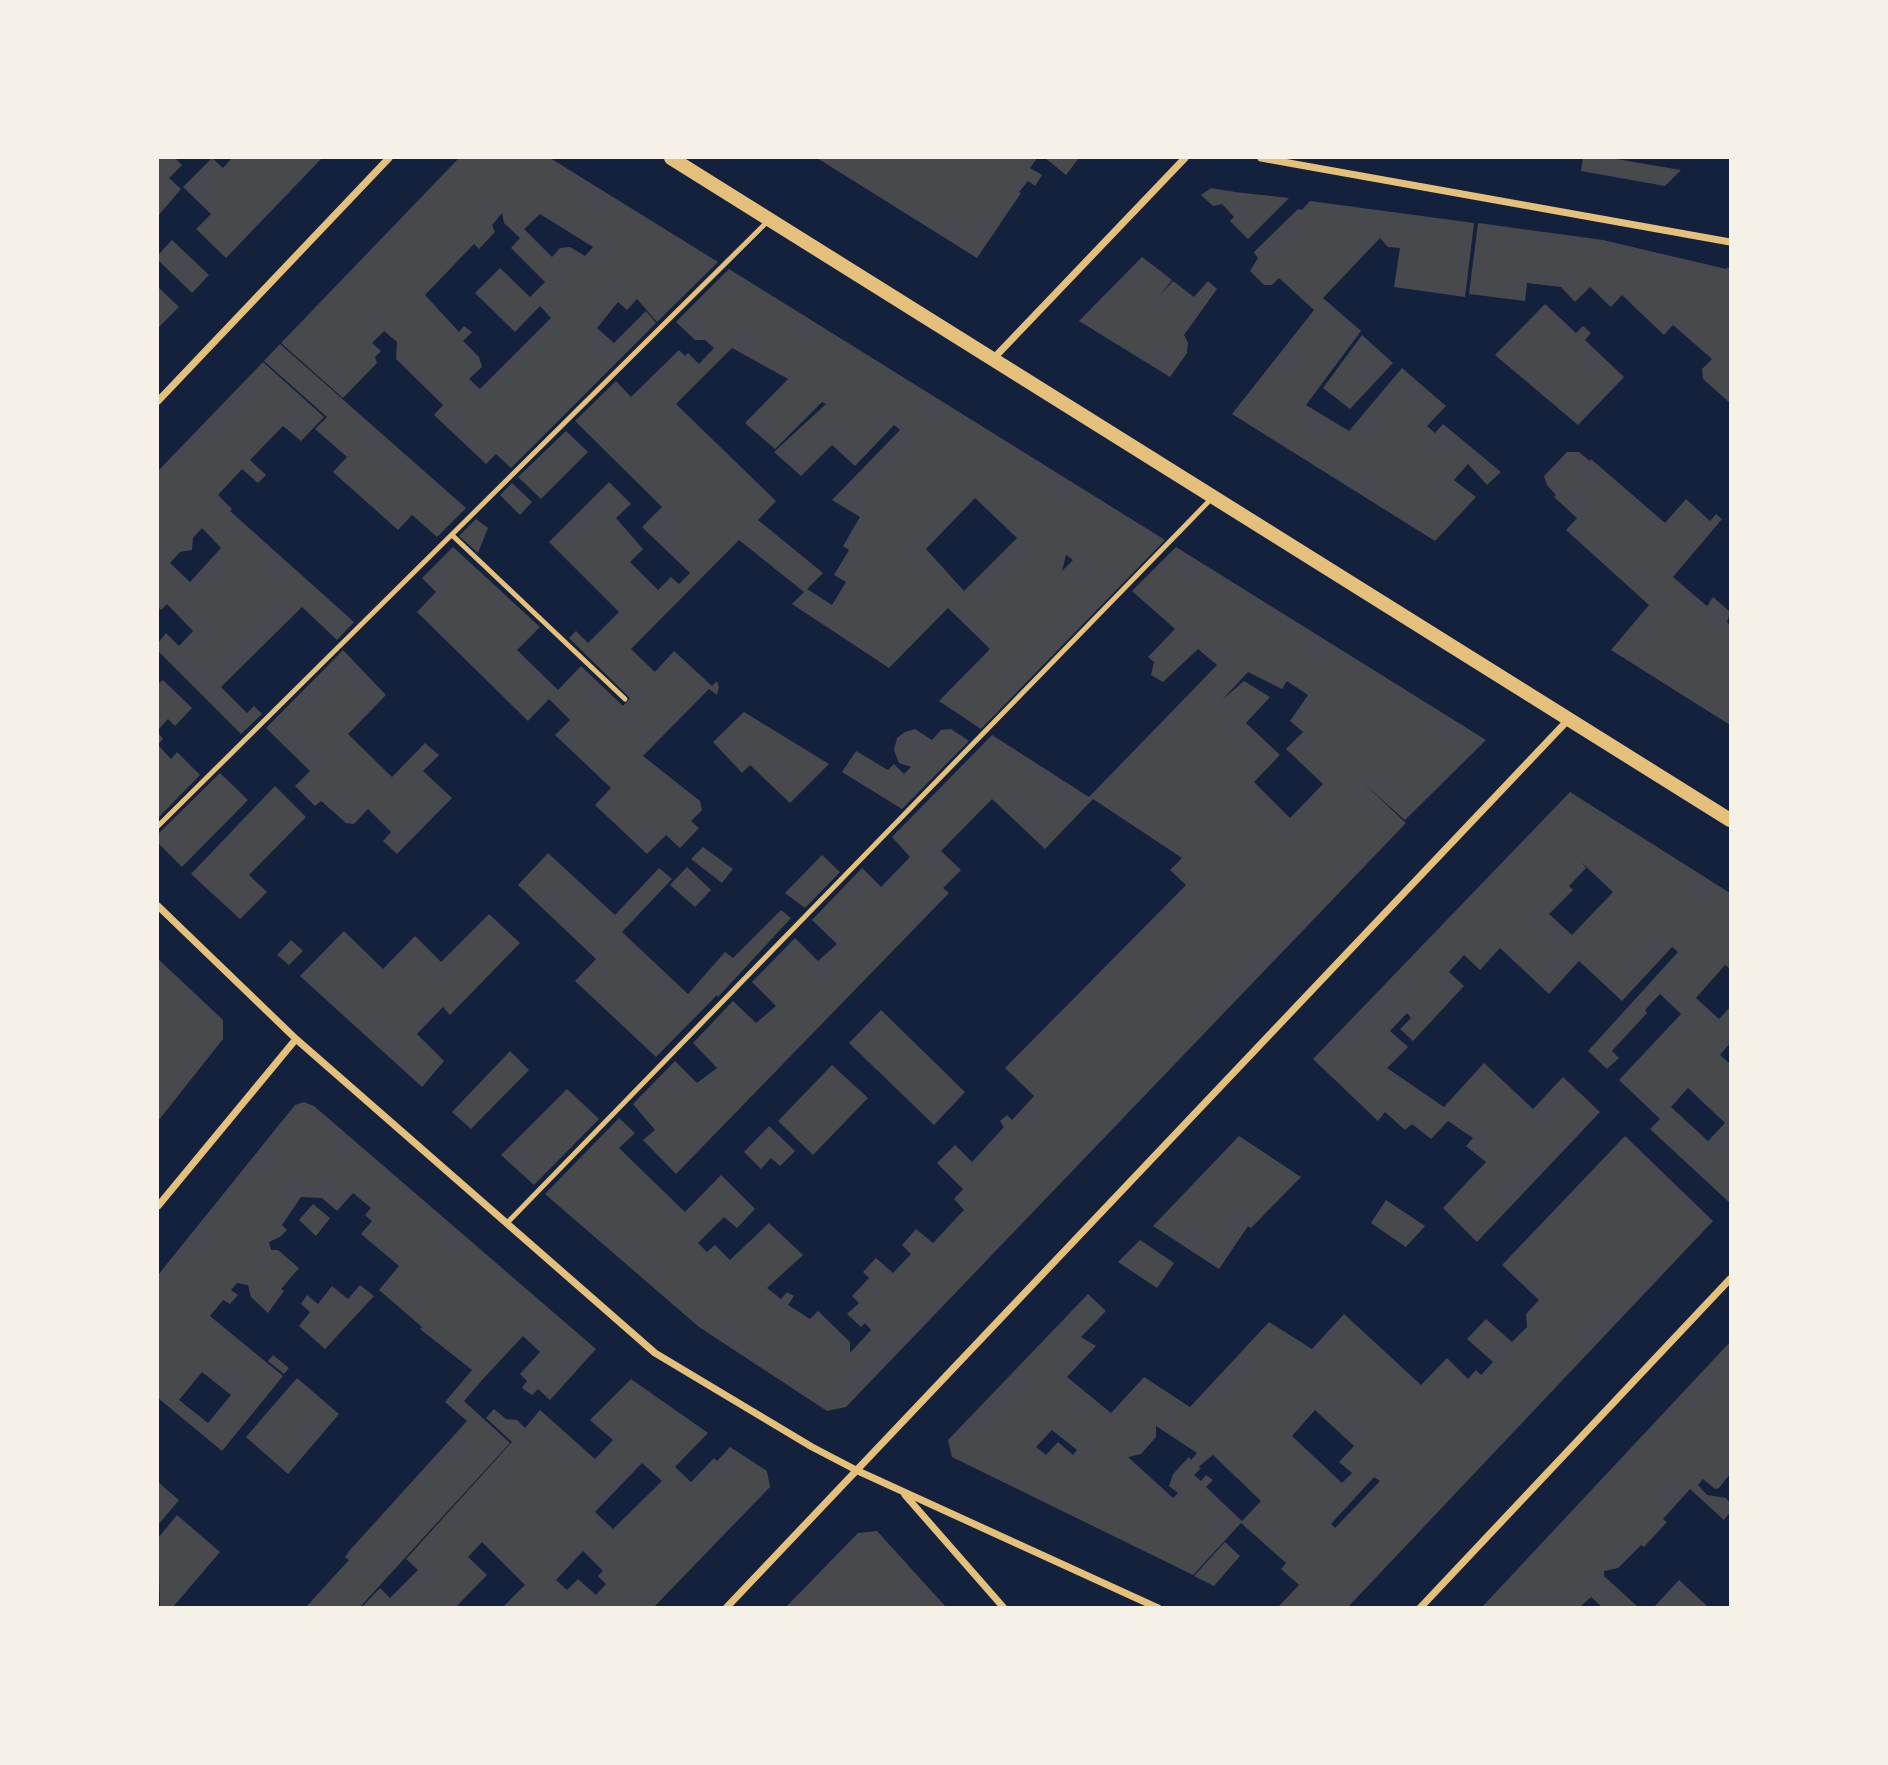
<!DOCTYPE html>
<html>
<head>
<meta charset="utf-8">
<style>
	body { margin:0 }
	#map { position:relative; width:1888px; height:1765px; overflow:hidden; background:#14213d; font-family:"Exo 2",sans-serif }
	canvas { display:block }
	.frame { position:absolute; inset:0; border:159px solid #f6f1e7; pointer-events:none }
</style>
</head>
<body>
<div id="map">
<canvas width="1888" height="1765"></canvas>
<div class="frame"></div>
</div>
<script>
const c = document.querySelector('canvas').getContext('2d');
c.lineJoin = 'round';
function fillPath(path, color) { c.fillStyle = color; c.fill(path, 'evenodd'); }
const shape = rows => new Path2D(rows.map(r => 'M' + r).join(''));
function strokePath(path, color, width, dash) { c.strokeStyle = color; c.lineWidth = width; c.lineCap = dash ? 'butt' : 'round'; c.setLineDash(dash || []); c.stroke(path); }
fillPath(shape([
	[158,158,175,158,182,165,169,178,181,189,158,216],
	[212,158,223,168,232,158,322,158,226,258,196,229,211,214,183,187],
	[459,158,550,158,718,262,657,322,637,299,627,310,618,302,597,328,614,343,646,311,656,323,511,468,496,454,486,464,434,415,443,405,396,359,397,342,384,331,372,343,381,351,375,357,377,363,343,398,281,343],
	[502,213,504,223,520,238,511,248,545,282,530,297,500,268,475,293,515,332,540,306,551,318,480,389,469,379,482,367,479,357,463,341,472,332,464,326,459,332,425,295,474,244,479,249,495,232,492,225],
	[540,214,593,247,585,256,570,247,560,248,552,257,524,229],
	[817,158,1037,158,1030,168,1042,175,1035,186,1028,181,1019,192,1021,193,977,258],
	[1045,158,1079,158,1066,175],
	[1583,158,1610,158,1681,170,1665,186,1581,171],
	[1211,188,1235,192,1289,198,1248,239,1230,221,1234,217,1222,204,1213,206,1201,195],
	[1310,201,1474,223,1465,297,1394,287,1400,248,1388,247,1380,238,1323,298,1361,331,1306,405,1349,431,1402,368,1446,406,1427,426,1435,433,1443,424,1501,472,1487,485,1468,464,1454,480,1476,497,1435,541,1232,414,1314,310,1279,278,1272,285,1264,285,1250,271,1258,258,1254,252,1298,209,1302,210],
	[1478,223,1603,240,1726,269,1728,267,1730,269,1730,403,1703,379,1702,369,1712,359,1673,325,1664,335,1622,295,1611,307,1590,287,1575,302,1561,287,1527,283,1525,301,1469,294],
	[172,240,209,275,192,293,158,260,158,255],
	[1142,257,1172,280,1159,296,1173,281,1194,297,1208,281,1217,289,1184,335,1188,343,1187,353,1170,377,1079,321],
	[729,269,1165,540,981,729,939,701,990,649,948,608,889,668,792,604,804,592,739,540,631,649,655,672,674,651,712,686,717,681,719,687,717,695,709,689,643,756,700,801,702,810,691,821,699,828,680,848,666,835,647,854,595,805,611,788,555,735,570,720,549,699,528,721,417,612,436,592,422,578,453,547,540,627,517,650,558,690,581,666,623,706,630,698,569,638,576,631,588,643,619,612,549,542,609,482,631,504,616,518,643,549,630,562,658,590,671,577,679,584,690,573,642,527,662,507,575,421,616,381,631,397,679,350,685,356,688,353,699,364,714,348,705,340,695,340,676,322],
	[732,348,788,379,745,423,775,449,822,402,826,404,774,452,801,476,832,445,855,466,894,425,900,430,832,500,860,517,843,546,849,550,834,575,846,582,832,605,807,589,823,573,758,520,776,501,676,404],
	[975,498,1017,538,964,591,926,549],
	[1066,555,1073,560,1062,571],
	[158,287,179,307,158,328],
	[1545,304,1576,333,1583,326,1591,333,1585,340,1624,377,1578,425,1495,355],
	[1362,335,1393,363,1350,409,1323,388],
	[280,344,466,508,437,537,412,515,398,530,333,472,347,457,315,429,327,417,264,361],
	[263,362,324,417,301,441,283,426,250,460,266,475,258,483,242,469,218,495,232,509,230,511,354,622,337,640,302,607,221,687,247,713,254,706,262,714,241,734,158,651,158,643,166,633,179,646,193,631,167,604,161,610,158,607,158,471],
	[202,528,221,548,190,582,170,563,180,552,192,550,193,538],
	[566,431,588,452,541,499,518,477],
	[1567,452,1579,452,1590,461,1591,459,1665,523,1686,499,1710,521,1716,514,1722,519,1673,577,1707,606,1713,597,1730,612,1727,622,1730,626,1730,725,1611,650,1649,605,1566,530,1577,518,1554,497,1556,495,1547,485,1544,476],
	[512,483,532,502,520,515,500,495],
	[476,519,488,528,478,553,459,536],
	[1176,547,1486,740,1405,820,1362,782,1406,823,846,1407,827,1411,699,1327,545,1194,619,1118,635,1133,619,1148,685,1212,721,1175,755,1209,737,1228,724,1217,698,1243,707,1252,715,1245,730,1260,769,1223,803,1255,767,1288,781,1299,787,1292,794,1296,788,1305,810,1319,818,1311,850,1342,850,1353,871,1330,865,1323,861,1327,847,1314,859,1303,852,1296,869,1278,863,1272,876,1258,893,1273,911,1254,902,1245,916,1229,933,1243,964,1210,954,1199,963,1189,937,1163,955,1145,972,1162,1004,1127,1000,1121,1007,1115,1012,1120,1034,1096,1005,1068,1186,885,1170,870,1182,858,1093,799,1045,849,992,799,941,851,961,870,943,888,949,893,676,1174,643,1140,655,1130,633,1104,675,1061,697,1083,717,1068,693,1043,733,1001,756,1023,776,1006,752,982,795,938,818,961,837,944,812,920,862,868,881,887,910,857,892,837,992,735,1089,797,1217,665,1198,649,1163,682,1151,675,1154,662,1148,657,1175,629,1132,591],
	[1248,672,1282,689,1287,681,1308,695,1290,721,1303,732,1286,749,1323,784,1290,818,1254,782,1280,755,1246,723,1270,697,1244,681,1222,700],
	[343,650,386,695,348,734,392,777,425,743,439,755,423,771,452,798,397,854,383,841,391,832,368,809,354,824,346,823,321,801,315,806,295,786,310,771,266,728],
	[163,680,192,708,175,726,168,719,158,730,158,684],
	[744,712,829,764,790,803,750,765,742,773,713,742],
	[915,729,932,740,941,730,951,729,969,741,902,809,842,772,856,751,888,770,894,764,904,774,911,767,899,763,894,750,897,738,905,732],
	[158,733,163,739,158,745,171,759,177,752,200,775,158,818],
	[220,773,248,800,182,867,158,843,158,834],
	[275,786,306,817,249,875,267,892,240,919,191,874],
	[1570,792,1730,893,1730,969,1725,965,1696,998,1719,1019,1730,1007,1730,1043,1720,1055,1730,1064,1730,1203,1650,1129,1660,1119,1619,1080,1681,1014,1660,994,1645,1010,1647,1013,1612,1051,1619,1058,1607,1069,1588,1051,1678,952,1672,947,1622,1001,1579,961,1549,994,1500,948,1480,970,1464,955,1449,972,1464,986,1413,1041,1400,1029,1411,1018,1407,1013,1390,1031,1408,1047,1387,1068,1444,1107,1484,1063,1533,1109,1563,1077,1600,1112,1477,1242,1443,1208,1486,1162,1466,1146,1473,1138,1448,1121,1431,1139,1412,1124,1405,1130,1385,1112,1378,1121,1313,1059],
	[1581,862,1613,892,1572,935,1549,914,1573,890,1569,886,1586,868],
	[1688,1088,1725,1123,1708,1141,1671,1107],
	[703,847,733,869,722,883,691,859],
	[548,853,615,915,659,868,672,879,622,932,688,994,725,952,733,958,781,910,791,918,718,997,717,995,656,1057,575,981,596,959,518,885],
	[822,855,840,872,805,908,785,893],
	[687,867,711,890,695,907,670,885],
	[489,914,520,943,450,1015,443,1007,417,1034,444,1061,422,1087,300,976,344,931,383,969,415,936,441,962],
	[291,940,303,951,289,965,277,955],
	[158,959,223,1020,223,1039,158,1121],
	[881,1010,965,1092,934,1125,849,1043],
	[510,1051,529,1070,471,1129,452,1112],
	[832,1065,868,1098,813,1155,778,1121],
	[567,1089,599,1119,534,1185,501,1155],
	[304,1102,314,1106,596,1349,550,1400,538,1389,532,1395,522,1388,527,1381,520,1374,540,1352,523,1336,483,1379,464,1401,510,1443,360,1607,306,1607,349,1560,345,1557,350,1550,467,1421,445,1402,472,1370,420,1329,422,1327,379,1290,399,1266,361,1234,372,1221,365,1215,371,1208,353,1193,337,1211,322,1198,301,1197,282,1225,287,1230,280,1237,269,1242,271,1250,278,1250,299,1268,281,1289,284,1291,268,1313,251,1297,248,1285,237,1283,231,1290,238,1295,230,1304,223,1300,210,1316,283,1376,222,1451,158,1398,158,1275,295,1105],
	[202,1372,231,1395,208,1423,179,1400],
	[769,1126,795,1151,780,1166,771,1158,761,1169,744,1152],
	[1239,1136,1301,1177,1251,1228,1248,1226,1219,1269,1153,1226],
	[1625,1136,1713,1221,1348,1607,1278,1607,1299,1585,1281,1569,1286,1563,1241,1523,1193,1575,952,1457,948,1440,1088,1294,1106,1311,1081,1337,1096,1346,1067,1377,1111,1413,1144,1377,1190,1407,1269,1322,1312,1349,1344,1314,1421,1385,1447,1358,1468,1379,1476,1370,1481,1375,1493,1362,1467,1339,1486,1319,1512,1342,1527,1327,1526,1314,1539,1300,1502,1265],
	[1315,1410,1354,1446,1339,1462,1352,1473,1342,1483,1292,1436],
	[1156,1426,1197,1453,1191,1460,1189,1457,1173,1474,1169,1486,1178,1493,1173,1498,1128,1457,1141,1454,1156,1437],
	[1052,1430,1077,1450,1073,1455,1058,1442,1046,1455,1036,1447],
	[1213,1455,1261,1501,1242,1521,1206,1487,1213,1480,1206,1475,1201,1481,1194,1475,1201,1468,1198,1467],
	[1374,1477,1380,1481,1335,1528,1331,1524],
	[1386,1200,1425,1226,1406,1247,1371,1223],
	[313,1204,330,1218,316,1236,299,1220],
	[1140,1240,1174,1263,1157,1288,1118,1262],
	[360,1285,374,1296,325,1349,299,1326,310,1312,301,1304,307,1295,318,1304,332,1286,348,1299],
	[1730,1342,1730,1474,1719,1488,1715,1489,1703,1479,1698,1485,1707,1495,1726,1498,1730,1503,1730,1512,1724,1520,1690,1489,1663,1519,1667,1522,1644,1547,1641,1545,1618,1568,1604,1571,1604,1576,1638,1607,1602,1607,1591,1597,1580,1607,1482,1607],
	[273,1355,289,1368,284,1374,268,1361],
	[297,1378,339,1414,288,1474,246,1437],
	[631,1379,708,1433,675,1467,691,1482,714,1458,717,1461,730,1447,767,1471,770,1487,654,1607,503,1607,525,1585,482,1542,468,1557,487,1575,456,1607,362,1607,380,1588,390,1598,418,1570,406,1559,512,1442,486,1418,494,1409,506,1419,517,1420,525,1428,540,1410,595,1459,613,1440,590,1420],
	[642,1463,662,1481,613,1529,595,1512],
	[583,1551,603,1571,598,1576,606,1584,596,1595,578,1579,567,1590,556,1580],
	[158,1482,179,1500,158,1525],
	[177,1515,220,1552,173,1607,160,1607,158,1538],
	[877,1531,946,1607,786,1607,858,1533],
	[1225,1542,1240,1556,1214,1586,1194,1576],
	[1679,1580,1708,1607,1654,1607]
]), '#48494c');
strokePath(shape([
	[452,535,625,699],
	[158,826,769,220],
	[507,1223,1212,498]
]), '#e5c07b', 5);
strokePath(shape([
	[1261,158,1730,242],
	[993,359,1185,158],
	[158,401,389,158],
	[158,906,296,1039,655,1353,812,1447,858,1471,1158,1608],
	[158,1206,296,1039],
	[905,1495,1004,1608],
	[726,1608,1568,720],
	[1420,1608,1730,1279]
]), '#e5c07b', 7);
strokePath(shape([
	[671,158,1730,820]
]), '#e5c07b', 14);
</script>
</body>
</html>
